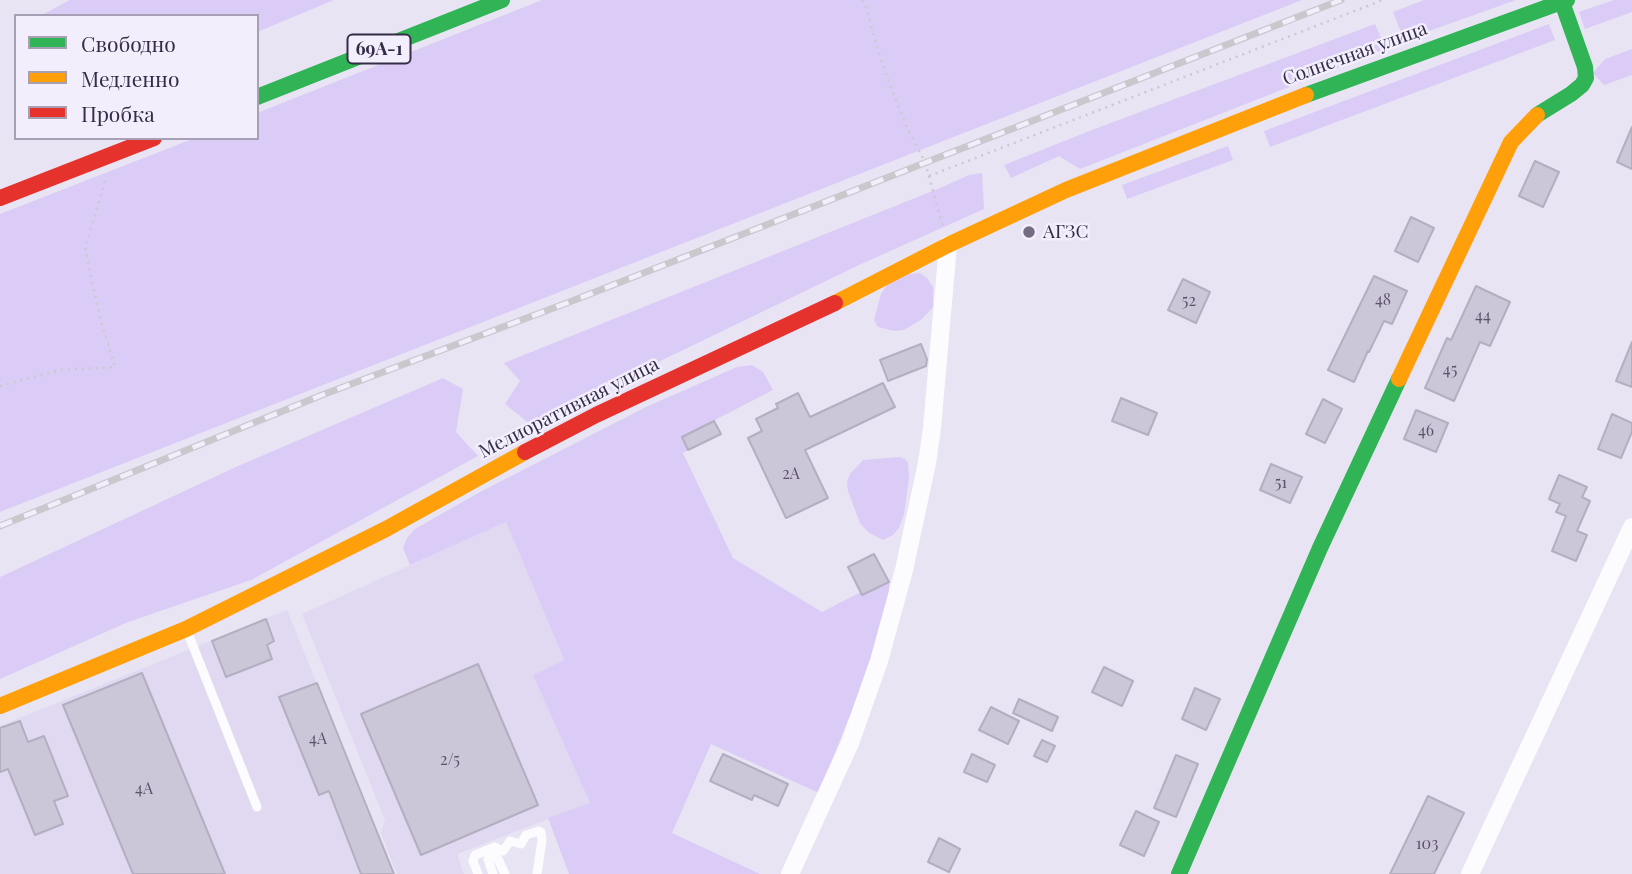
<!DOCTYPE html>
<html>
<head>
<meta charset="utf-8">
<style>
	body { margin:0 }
	#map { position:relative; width:1632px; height:874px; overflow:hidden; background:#e9e4f4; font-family:"Playfair Display",serif }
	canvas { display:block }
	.legend { position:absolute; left:14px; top:14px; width:245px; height:126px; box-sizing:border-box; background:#f2eefc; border:2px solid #a7a0b4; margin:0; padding:9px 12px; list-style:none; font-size:21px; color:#362c47 }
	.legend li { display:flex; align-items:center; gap:14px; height:35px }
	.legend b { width:35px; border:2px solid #a7a0b4 }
</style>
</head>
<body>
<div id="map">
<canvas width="1632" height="874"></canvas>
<ul class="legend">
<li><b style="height:9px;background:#30b455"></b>Свободно</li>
<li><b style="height:9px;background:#ff9f0a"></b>Медленно</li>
<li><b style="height:9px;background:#e5322d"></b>Пробка</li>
</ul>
</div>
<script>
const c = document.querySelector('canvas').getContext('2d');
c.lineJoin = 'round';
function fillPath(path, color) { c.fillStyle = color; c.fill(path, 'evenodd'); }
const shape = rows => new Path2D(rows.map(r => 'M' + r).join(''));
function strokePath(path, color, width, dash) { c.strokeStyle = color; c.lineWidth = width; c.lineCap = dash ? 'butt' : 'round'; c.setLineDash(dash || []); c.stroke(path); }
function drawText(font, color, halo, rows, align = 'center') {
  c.font = font + ' "Playfair Display",serif'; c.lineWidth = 5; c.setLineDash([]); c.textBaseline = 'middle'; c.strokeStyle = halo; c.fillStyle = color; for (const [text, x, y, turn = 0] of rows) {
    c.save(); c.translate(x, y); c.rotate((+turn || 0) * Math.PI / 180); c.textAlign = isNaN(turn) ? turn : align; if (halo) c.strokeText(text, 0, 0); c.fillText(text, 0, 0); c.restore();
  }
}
fillPath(shape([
	[506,522,564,661,533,675,590,803,457,854,464,874,397,874,381,833,385,820,302,614],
	[287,610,394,874,0,874,0,726]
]), '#e1d8f1');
fillPath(shape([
	[70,0,334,0,257,32,257,16,40,16],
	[542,0,1302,0,0,512,0,214,195,138,257,138,257,113],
	[1424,0,1516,0,1404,40,1393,12],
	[1614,0,1632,0,1632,12,1585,29,1579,12],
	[1375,24,1386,49,1080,169,1059,156,1011,178,1004,165,1092,130],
	[1549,24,1555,40,1270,147,1264,131],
	[1632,49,1632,75,1604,85,1593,73,1605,59],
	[1228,146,1233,160,1127,199,1122,185],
	[982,173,984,209,859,265,530,424,505,404,520,381,504,363,940,188,969,175],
	[920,273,927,278,933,287,933,307,922,319,904,330,894,331,878,327,874,320,881,294,887,285,909,274],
	[752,365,763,372,773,390,682,437,688,450,683,453,733,558,822,612,861,592,863,595,889,582,889,600,859,703,848,720,819,793,711,744,672,833,760,874,569,874,548,818,590,803,533,675,564,660,506,522,410,565,403,548,407,538,415,529,480,492,646,407,737,367],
	[443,378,463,389,456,432,478,456,251,580,128,622,0,679,0,577,236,467],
	[899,457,905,459,908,463,909,478,904,514,899,528,893,535,883,540,868,532,860,523,848,491,847,482,850,474,863,460]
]), '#daccf6');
const building = shape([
	[1632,127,1632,169,1617,162,1632,127],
	[1535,161,1559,172,1543,207,1519,196,1535,161],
	[1411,217,1434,228,1418,262,1395,251,1411,217],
	[1374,276,1407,291,1392,324,1384,321,1369,352,1368,351,1354,382,1328,370,1374,276],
	[1183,279,1210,292,1196,323,1168,310,1183,279],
	[1476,286,1510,302,1490,346,1480,342,1454,401,1425,388,1447,338,1451,340,1476,286],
	[1632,342,1632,387,1616,381,1632,342],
	[921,344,927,359,926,366,888,381,880,360,921,344],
	[883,383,895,407,805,450,828,498,786,518,748,438,762,431,756,419,778,408,776,404,798,393,810,417,883,383],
	[1121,398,1157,413,1148,435,1112,421,1121,398],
	[1323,399,1342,409,1325,443,1306,434,1323,399],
	[1416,410,1448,423,1436,452,1404,439,1416,410],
	[1612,414,1632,423,1632,432,1621,458,1598,449,1612,414],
	[714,421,721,434,688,450,682,437,714,421],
	[1271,464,1302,477,1290,503,1260,490,1271,464],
	[1559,475,1587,487,1582,497,1590,501,1577,531,1587,535,1576,561,1552,551,1566,516,1556,512,1560,504,1549,499,1559,475],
	[874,554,889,582,862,595,848,567,874,554],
	[266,619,274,641,267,645,272,659,226,677,212,641,266,619],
	[478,664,538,805,421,855,361,714,478,664],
	[1104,667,1133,681,1122,706,1092,692,1104,667],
	[142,673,225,874,133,874,63,705,142,673],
	[317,683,356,780,394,874,361,874,329,791,319,795,279,697,317,683],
	[1195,688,1220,699,1206,730,1182,719,1195,688],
	[1019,699,1058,717,1052,731,1013,713,1019,699],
	[991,707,1019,721,1008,744,979,730,991,707],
	[20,721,28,742,44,736,68,796,54,801,63,824,35,835,8,769,0,772,0,728,20,721],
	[1042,740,1055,746,1047,762,1034,756,1042,740],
	[723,754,788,784,778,806,754,795,752,800,710,781,723,754],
	[972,754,995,765,987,782,964,772,972,754],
	[1176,755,1198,764,1176,817,1154,808,1176,755],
	[1428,796,1464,813,1434,874,1390,874,1428,796],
	[1136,811,1159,822,1144,856,1120,845,1136,811],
	[939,838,960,849,949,872,928,862,939,838]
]);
fillPath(building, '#ccc6d9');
strokePath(building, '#b4aec1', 2);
strokePath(shape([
	[862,0,865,4,881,60,895,98,908,130,925,162,943,227],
	[929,176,1383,0],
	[0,386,60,370,115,367,100,318,85,248,105,181]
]), '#cbc8d0', 2.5, [2, 5]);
strokePath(shape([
	[187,631,257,807],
	[478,874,473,861,475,855,495,847,503,851,510,841,521,844,526,835,539,831,541,832,542,840,537,874],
	[493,874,488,859,492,854,498,859,505,874]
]), '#fcfbfd', 9);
strokePath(shape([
	[790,874,850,743,879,661,904,570,927,463,932,428,948,245],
	[1470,874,1632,527]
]), '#fcfbfd', 18);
strokePath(shape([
	[1306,95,1567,0],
	[257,97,502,0],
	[1537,115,1571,94,1582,85,1586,78,1585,67,1562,2],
	[1179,874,1320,548,1399,379]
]), '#30b455', 16);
strokePath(shape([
	[835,303,948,245,1066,190,1306,95],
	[1399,379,1511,142,1537,115],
	[0,706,186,629,386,529,525,452]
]), '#ff9f0a', 16);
strokePath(shape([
	[0,198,154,138],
	[525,452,596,415,835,303]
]), '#e5322d', 16);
const rail = shape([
	[0,526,322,395,572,301,1341,0]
]);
strokePath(rail, '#cac8cd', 7);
strokePath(rail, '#f2eefc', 4.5, [13]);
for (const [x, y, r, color] of [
	[1029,232,7,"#756c84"]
]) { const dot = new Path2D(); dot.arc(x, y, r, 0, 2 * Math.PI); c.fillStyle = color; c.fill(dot); strokePath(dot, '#f2eefc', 2.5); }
drawText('16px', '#5c526c', null, [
	["48",1383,300],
	["52",1189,301],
	["44",1483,316],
	["45",1450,370],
	["46",1426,431],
	["2А",791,474],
	["51",1281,483],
	["4А",318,739],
	["2/5",450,760],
	["4А",144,789],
	["103",1427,844]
]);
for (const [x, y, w] of [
	[379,49,63]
]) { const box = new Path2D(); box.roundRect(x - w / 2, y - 14.5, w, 29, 5); c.fillStyle = '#f2eefc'; c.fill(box); strokePath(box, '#362c47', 2); }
drawText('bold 18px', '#362c47', null, [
	["69А-1",379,49]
]);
drawText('19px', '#362c47', '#f2eefc', [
	["Солнечная улица",1355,54,-20],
	["Мелиоративная улица",569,408,-27]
]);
drawText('19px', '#362c47', '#f2eefc', [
	["АГЗС",1043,232]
], 'left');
</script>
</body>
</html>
